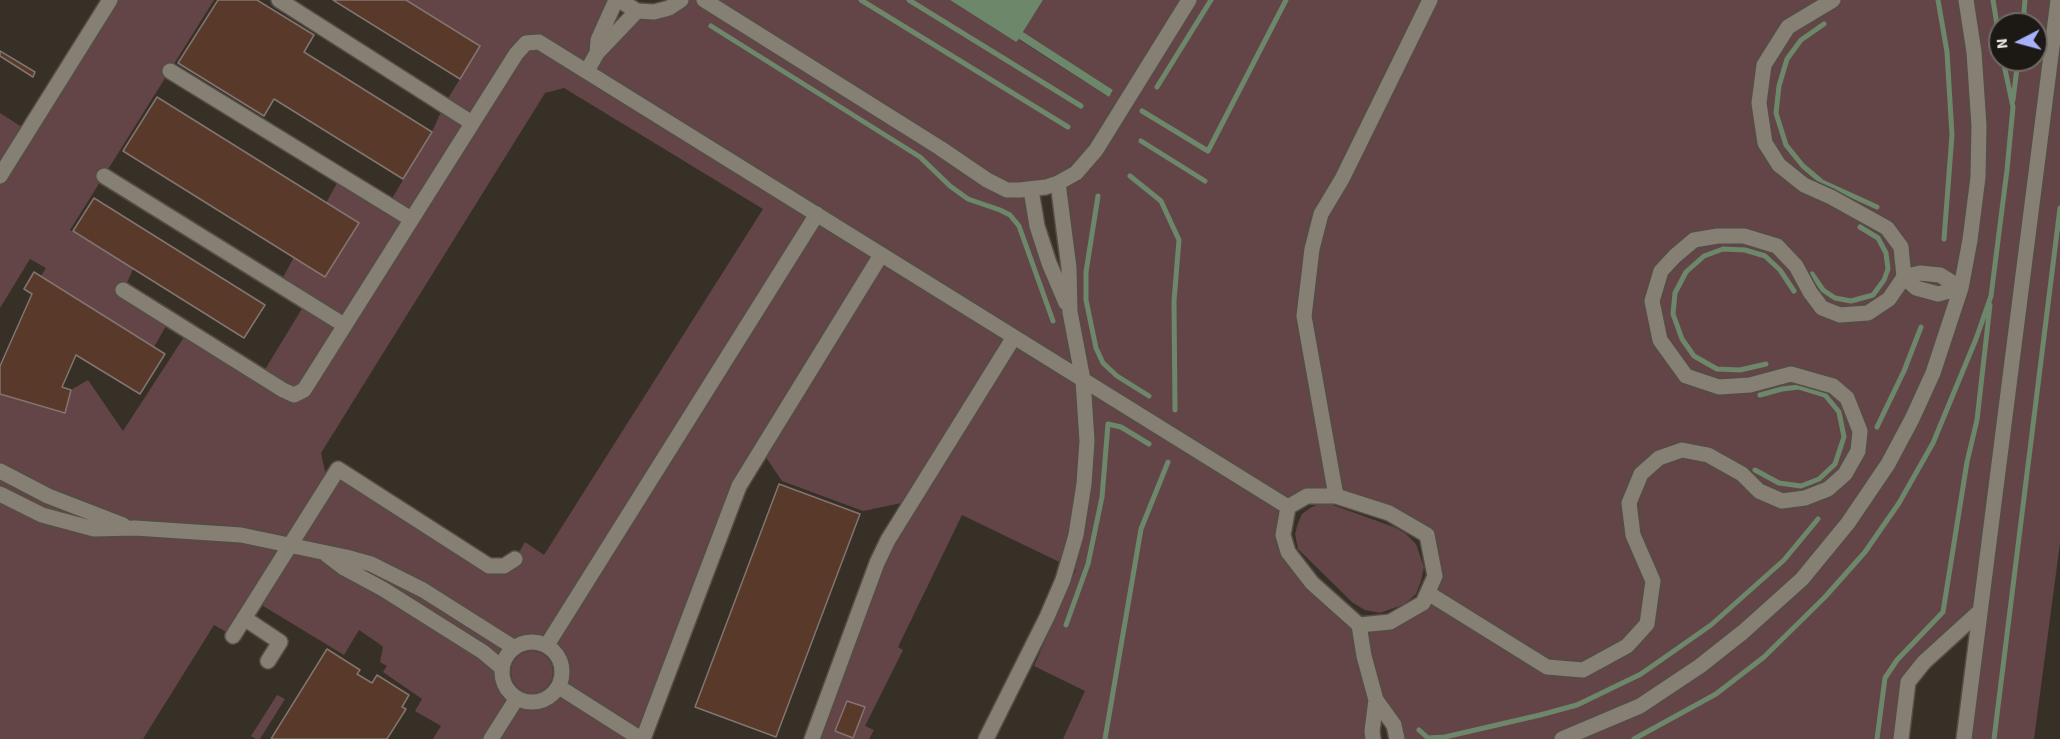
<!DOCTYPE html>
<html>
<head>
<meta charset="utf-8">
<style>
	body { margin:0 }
	#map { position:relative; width:2060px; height:739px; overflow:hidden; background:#373027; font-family:"Source Sans 3",sans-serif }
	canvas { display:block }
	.north { position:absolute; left:1988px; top:12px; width:60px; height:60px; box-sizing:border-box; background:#1c1915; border:2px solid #6e6a65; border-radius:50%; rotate:264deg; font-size:16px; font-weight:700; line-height:24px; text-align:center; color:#e8e4de }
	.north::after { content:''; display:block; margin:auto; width:21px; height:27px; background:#a7b1fc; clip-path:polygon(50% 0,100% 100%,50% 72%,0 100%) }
</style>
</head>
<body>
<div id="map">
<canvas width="2060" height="739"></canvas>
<div class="north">N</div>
</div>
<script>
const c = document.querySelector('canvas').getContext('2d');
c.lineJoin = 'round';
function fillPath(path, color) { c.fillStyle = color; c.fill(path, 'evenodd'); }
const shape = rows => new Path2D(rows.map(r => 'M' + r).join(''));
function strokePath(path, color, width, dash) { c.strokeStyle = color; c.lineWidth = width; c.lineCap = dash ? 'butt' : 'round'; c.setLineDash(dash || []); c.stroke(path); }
fillPath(shape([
	[110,0,214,0,70,230,133,269,124,290,170,319,154,347,41,276,46,268,30,259,0,308,0,113,28,131],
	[406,0,616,0,598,40,637,11,681,0,950,0,1016,42,1018,39,1109,97,1113,90,1023,32,1043,0,2060,0,2060,543,2034,739,1964,739,1980,612,1908,682,1901,739,1397,739,1376,700,1373,739,1063,739,1085,691,1034,666,1076,570,962,515,898,647,903,650,865,726,874,730,869,739,812,739,911,501,863,511,782,481,761,450,643,739,433,739,441,726,415,711,422,699,383,672,387,666,380,662,383,647,378,643,359,630,344,655,255,601,233,636,214,625,143,739,0,739,0,394,64,413,71,390,88,380,123,431,188,331,261,376,306,302,279,285,294,257,326,276,358,224,326,203,341,176,388,205,432,132,444,105,480,46],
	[2000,24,2036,24,2036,60,2000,60],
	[564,88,763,209,544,555,525,542,515,559,489,566,338,469,333,476,325,471,321,453,545,93],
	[1058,183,1069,310,1031,189],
	[1336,496,1427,535,1435,576,1423,604,1359,625,1288,552,1288,508],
	[536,641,547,645,556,653,562,664,562,676,559,687,551,696,540,702,528,702,517,698,508,690,502,680,502,668,506,656,513,647,524,642],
	[847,701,865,707,853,737,835,731],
	[1319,504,1330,504,1394,527,1405,533,1416,544,1424,567,1421,581,1416,594,1405,604,1380,613,1365,610,1353,603,1298,549,1295,534,1298,523,1302,514,1310,508],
	'511 672a21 21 0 1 1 42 0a21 21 0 1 1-42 0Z',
	[277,695,285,699,260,739,256,739,251,736]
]), '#634547');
fillPath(shape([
	[950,0,1043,0,1023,32,1113,90,1109,97,1019,39,1016,42]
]), '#6d876a');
strokePath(shape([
	[861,0,1068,127],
	[909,0,1081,106],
	[1938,0,1947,52,1952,135,1944,239],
	[1993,0,2000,43],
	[1824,24,1801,40,1787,59,1779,86,1776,113,1786,145,1803,166,1822,182,1877,207],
	[2023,24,2025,0],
	[711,26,920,157,950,186,968,199,1000,210,1010,215,1019,226,1053,321],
	[1157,87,1211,0],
	[2013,100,2018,60],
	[1142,111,1208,151,1286,0],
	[1141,141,1205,181],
	[1130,176,1161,201,1179,240,1174,301,1175,410],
	[1098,196,1086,272,1086,300,1096,348,1103,363,1117,376,1149,396],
	[1812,274,1823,290,1835,298,1851,301,1873,295,1884,280,1888,269,1886,253,1878,238,1860,227],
	[1766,364,1740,370,1717,369,1694,356,1682,339,1673,314,1675,293,1686,272,1704,256,1723,249,1745,250,1765,256,1780,270,1794,291],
	[1877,427,1904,371,1921,327],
	[1755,470,1779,483,1801,486,1819,479,1835,464,1844,437,1839,412,1825,395,1799,387,1782,389,1760,395],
	[1066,625,1088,564,1102,497,1108,424,1121,427,1149,444],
	[1419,730,1428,738,1445,737,1540,715,1577,705,1641,674,1711,625,1784,560,1818,519],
	[1105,739,1141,529,1168,462],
	[1634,739,1716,694,1764,657,1825,597,1865,552,1899,503,1933,443,1976,339,1991,296,2007,170,2013,107,2003,60],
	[1877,739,1885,678,1897,660,1943,612,1967,462,1977,420,1990,305],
	[1994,739,2060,208]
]), '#6d876a', 5);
const building = shape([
	[218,0,257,0,314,35,304,52,432,132,403,179,274,99,264,116,178,63,218,0],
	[333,0,406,0,480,46,460,79,333,0],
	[0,51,35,72,33,77,0,56,0,51],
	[157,97,359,223,325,277,123,151,157,97],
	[94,198,265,305,244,338,73,231,94,198],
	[34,272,165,354,140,394,76,355,62,387,71,390,65,413,0,394,0,366,32,294,24,289,34,272],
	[779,484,860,514,776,737,695,707,779,484],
	[327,649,360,670,357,674,372,683,377,675,409,695,402,707,406,709,387,739,271,739,327,649],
	[847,701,865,707,853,738,835,731,847,701]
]);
fillPath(building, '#59392a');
strokePath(building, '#827570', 1.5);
const minor = shape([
	[279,0,472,123],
	[619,0,637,11,654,12,669,8,681,0],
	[704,0,940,148,987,180,1007,190,1020,190,1046,187,1058,183,1076,173,1096,150,1189,0],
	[597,53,598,40,616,0],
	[170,71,411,219],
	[587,71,597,53,637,11],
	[0,176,110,0],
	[104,176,344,325],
	[1031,190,1037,226,1049,263,1066,303],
	[1920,273,1940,275,1961,288,1938,294,1916,288,1904,277,1920,273],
	[123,290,283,390,294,395,304,390,516,54,526,43,539,42,1288,507],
	[0,471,48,496,123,525],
	[0,494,42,515,94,529,135,528,241,535,346,557,371,564,423,590,513,647],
	[1336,496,1304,316,1312,249,1321,214,1342,179,1430,0],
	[327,555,344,568,383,589,483,652,502,668],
	[1428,593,1547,667,1583,670,1627,646,1647,624,1653,581,1633,535,1629,503,1641,474,1659,458,1682,450,1708,455,1742,474,1759,491,1782,501,1805,498,1828,489,1845,474,1858,451,1860,431,1847,398,1833,386,1791,374,1750,385,1719,387,1686,376,1660,340,1652,301,1661,271,1675,256,1694,240,1718,236,1744,236,1777,246,1796,266,1810,292,1822,308,1840,315,1868,313,1889,299,1904,277,1901,247,1887,228,1831,197,1804,185,1779,165,1765,143,1759,103,1764,65,1788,27,1833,0],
	[244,618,280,642,268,661],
	[1359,625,1390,622,1423,603,1435,576,1427,535,1389,513,1336,496,1307,496,1288,507,1283,535,1288,552,1312,583,1359,625,1364,656,1376,700],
	[233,636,338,469,489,566,504,566,515,559],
	'502 672a30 30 0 1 1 60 0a30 30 0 1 1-60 0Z',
	[547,645,817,214],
	[559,687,641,739],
	[491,739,517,698],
	[643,739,739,486,881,255],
	[812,739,877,563,888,540,1014,337],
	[986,739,1047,617,1063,580,1076,535,1084,484,1087,441,1083,380,1070,312,1069,268,1058,183],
	[1373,739,1372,731,1376,700,1394,725,1397,739],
	[1562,739,1640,706,1700,666,1743,632,1802,579,1848,523,1888,464,1912,419,1933,373,1961,288,1970,240,1978,177,1979,126,1974,52,1966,0],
	[1901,739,1908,682,1924,662,1980,611],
	[1964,739,2058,0]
]);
strokePath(minor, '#534d46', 18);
strokePath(minor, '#867f74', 15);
</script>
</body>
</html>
